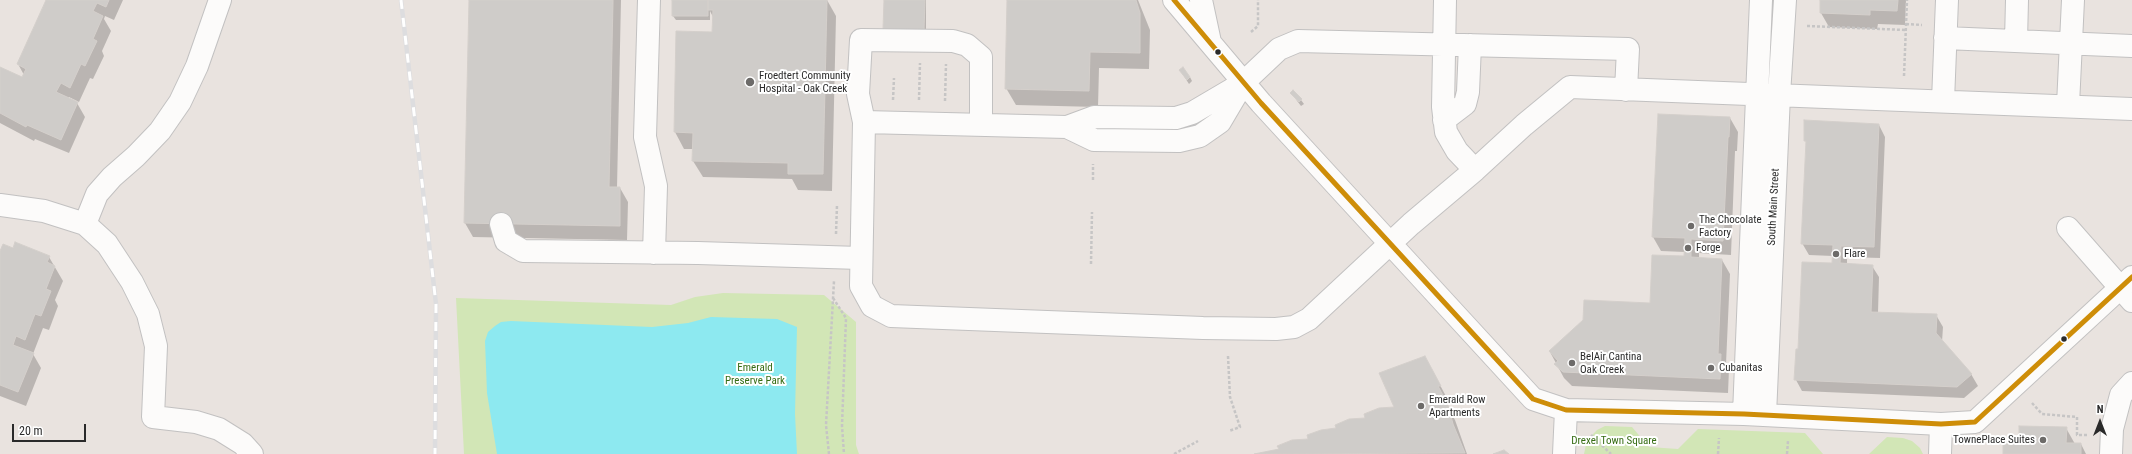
<!DOCTYPE html>
<html>
<head>
<meta charset="utf-8">
<style>
	body { margin:0 }
	#map { position:relative; width:2132px; height:454px; overflow:hidden; background:#e9e3df; font-family:"Roboto Condensed",sans-serif }
	canvas { display:block }
	.north { position:absolute; left:2080px; top:402px; width:40px; height:40px; -webkit-text-stroke:3px #fff; paint-order:stroke; rotate:0deg; font-size:11px; font-weight:700; line-height:16px; text-align:center; color:#2a2a2a }
	.north::after { content:''; display:block; margin:auto; width:14px; height:18px; background:#2a2a2a; clip-path:polygon(50% 0,100% 100%,50% 72%,0 100%) }
	.scale { position:absolute; left:12px; top:424px; width:74px; height:18px; box-sizing:border-box; border:2px solid #2a2a2a; border-top:0; padding-left:5px; font-size:12px; line-height:14px; white-space:nowrap; color:#2a2a2a; -webkit-text-stroke:3px #fff; paint-order:stroke }
</style>
</head>
<body>
<div id="map">
<canvas width="2132" height="454"></canvas>
<div class="north">N</div>
<div class="scale">20 m</div>
</div>
<script>
const c = document.querySelector('canvas').getContext('2d');
c.lineJoin = 'round';
function fillPath(path, color) { c.fillStyle = color; c.fill(path, 'evenodd'); }
const shape = rows => new Path2D(rows.map(r => 'M' + r).join(''));
function strokePath(path, color, width, dash) { c.strokeStyle = color; c.lineWidth = width; c.lineCap = dash ? 'butt' : 'round'; c.setLineDash(dash || []); c.stroke(path); }
function drawText(font, color, halo, rows, align = 'center') {
  c.font = font + ' "Roboto Condensed",sans-serif'; c.lineWidth = 4; c.setLineDash([]); c.textBaseline = 'middle'; c.strokeStyle = halo; c.fillStyle = color; for (const [text, x, y, turn = 0] of rows) {
    c.save(); c.translate(x, y); c.rotate((+turn || 0) * Math.PI / 180); c.textAlign = isNaN(turn) ? turn : align; if (halo) c.strokeText(text, 0, 0); c.fillText(text, 0, 0); c.restore();
  }
}
fillPath(shape([
	[723,293,824,295,856,322,856,445,859,454,464,454,456,298,671,305,695,297],
	[1605,426,1632,427,1649,447,1678,449,1698,429,1805,433,1823,454,1584,454,1587,440,1597,430],
	[1887,437,1903,438,1912,441,1920,448,1923,454,1869,454]
]), '#d2e6b6');
fillPath(shape([
	[711,317,777,319,797,327,795,414,797,454,497,454,487,393,485,341,488,332,495,326,501,322,511,321,652,327,688,323]
]), '#8de9f0');
fillPath(shape([
	[47,0,123,0,114,20,105,16,104,19,111,31,102,51,104,56,93,79,90,78,79,102,69,97,68,99,77,103,85,117,69,153,35,139,34,141,0,123,0,68,23,78,24,75,18,64],
	[470,0,621,0,617,188,620,188,628,202,627,240,473,237,465,223],
	[674,0,827,0,836,16,832,191,798,190,792,179,703,177,693,161,693,149,684,149,675,132,677,33,713,33,713,17,710,11,710,20,676,20,673,16],
	[885,0,926,0,926,34,887,33,884,29],
	[1008,0,1138,0,1150,30,1149,69,1099,68,1098,107,1016,105,1006,88],
	[1821,0,1906,0,1905,25,1878,24,1877,29,1829,27,1821,13],
	[1180,70,1190,77,1192,81,1189,84],
	[1291,93,1301,100,1304,104,1301,106],
	[1730,118,1738,132,1737,151,1735,151,1731,255,1699,253,1699,259,1722,260,1730,274,1726,364,1729,369,1728,393,1572,386,1564,378,1550,352,1651,304,1685,257,1685,252,1661,251,1653,237],
	[1879,125,1885,137,1880,258,1847,257,1847,265,1872,266,1879,277,1878,313,1936,315,1943,327,1942,342,1971,374,1978,386,1964,398,1802,391,1796,380,1799,350,1833,264,1833,256,1809,255,1802,243,1807,144,1805,140],
	[13,249,49,257,63,281,55,300,58,306,49,330,43,328,33,354,41,368,26,406,0,396,0,254],
	[1433,372,1448,400,1445,401,1455,420,1467,454,1257,454,1280,449,1395,408],
	[2066,428,2075,444,2081,444,2086,454,2004,454,2020,441]
]), '#0003');
const building = shape([
	[46,0,109,0,106,7,97,3,93,11,103,16,93,39,97,41,85,66,81,64,70,88,61,83,56,92,78,102,61,140,27,125,26,127,0,113,0,67,22,77,26,69,17,64,46,0],
	[469,0,613,0,609,187,620,187,620,226,464,223,469,0],
	[672,0,708,0,708,16,672,16,672,0],
	[708,0,827,0,823,174,788,174,788,163,692,161,693,133,674,132,676,31,712,32,713,10,708,10,708,0],
	[884,0,925,0,924,30,883,29,884,0],
	[1007,0,1136,0,1140,13,1140,53,1090,52,1089,91,1005,89,1007,0],
	[1820,0,1898,0,1897,11,1870,10,1870,15,1820,13,1820,0],
	[1183,67,1190,77,1187,80,1179,70,1183,67],
	[1293,90,1302,99,1299,102,1290,93,1293,90],
	[1658,114,1730,117,1729,137,1728,137,1723,241,1691,239,1691,257,1722,259,1718,354,1721,354,1720,379,1563,372,1554,364,1558,361,1549,351,1583,320,1584,300,1650,303,1652,255,1684,256,1685,238,1652,237,1658,114],
	[1804,120,1879,124,1874,247,1841,246,1840,263,1873,265,1871,312,1937,314,1936,333,1972,374,1957,387,1794,380,1796,349,1798,349,1802,262,1832,263,1833,245,1801,244,1806,141,1804,141,1804,120],
	[15,242,50,256,47,262,55,266,46,289,51,291,41,316,35,314,25,340,16,336,13,345,34,353,18,392,0,385,0,251,3,244,13,248,15,242],
	[1425,356,1441,386,1438,386,1448,405,1453,424,1465,453,1254,454,1279,449,1277,446,1292,440,1308,439,1307,435,1321,430,1336,428,1335,425,1349,419,1365,418,1364,414,1379,408,1394,407,1379,373,1425,356],
	[2019,426,2067,427,2066,443,2081,443,2081,454,2003,454,2003,440,2019,440,2019,426],
	[1504,450,1509,454,1493,454,1504,450]
]);
fillPath(building, '#cfccc9');
strokePath(building, '#d4cfcb', 1);
const minor = shape([
	[649,0,645,137,656,186,654,253],
	[1174,0,1261,103,1533,399,1566,410,1744,414,1941,424,1975,422,2132,277],
	[1201,0,1210,42],
	[1445,0,1443,107,1446,132,1457,151,1475,170],
	[1945,38,2132,46],
	[2016,41,2017,0],
	[1243,83,1220,122,1200,136,1179,141,1094,140,1067,127,1094,117,1176,118,1192,113,1243,83,1279,49,1298,41,1628,49,1626,90],
	[1943,101,1947,0],
	[2068,105,2073,0],
	[1444,120,1465,104,1468,92,1470,45],
	[864,122,1067,127],
	[981,125,981,57,967,45,953,41,861,40,858,94,864,122,861,286,872,306,891,316,1203,328,1276,329,1294,327,1309,319,1411,224,1475,170,1524,125,1570,87,2132,109],
	[0,205,44,211,85,224,97,194,112,177,136,156,160,131,180,102,197,66,220,0],
	[85,224,107,244,132,282,148,314,156,346,153,417,196,422,219,429,243,444,252,454],
	[501,224,506,241,523,251,698,253,860,258],
	[2068,228,2132,301],
	[1744,414,1761,0],
	[1765,415,1779,95,1785,0],
	[1564,454,1566,410],
	[1940,454,1941,424],
	[2111,454,2112,429,2121,395,2132,383]
]);
strokePath(minor, '#c2c1c1', 24);
strokePath(shape([
	[1906,24,1922,25],
	[1807,26,1906,30],
	[1251,32,1258,26,1258,0],
	[1904,76,1907,0],
	[893,100,894,78],
	[919,100,920,63],
	[945,101,946,64],
	[1093,180,1093,164],
	[836,234,837,205],
	[1091,264,1092,212],
	[833,298,846,318,842,426,844,454],
	[1228,356,1230,397,1240,427,1229,431],
	[2032,403,2042,414,2077,417,2077,435,2088,435],
	[1591,435,1611,454],
	[829,454,826,425,834,281],
	[1174,454,1198,441],
	[1718,454,1719,438],
	[1787,454,1788,441]
]), '#c6c5c5', 2.5, [3, 2]);
strokePath(minor, '#fcfbfa', 22);
const rail = shape([
	[401,0,436,304,435,454]
]);
strokePath(rail, '#dddddf', 4.5);
strokePath(rail, '#fff', 3, [9]);
strokePath(shape([
	[1174,0,1261,103,1533,399,1566,410,1744,414,1941,424,1975,422,2132,277]
]), '#ce8d08', 5);
for (const [x, y, r, color] of [
	[1218,52,3.5,"#2a2a2a"],
	[750,82,5,"#6d6b69"],
	[1691,226,4,"#6d6b69"],
	[1688,248,4,"#6d6b69"],
	[1836,254,4,"#6d6b69"],
	[2064,339,3.5,"#2a2a2a"],
	[1572,363,4,"#6d6b69"],
	[1711,368,4,"#6d6b69"],
	[1421,406,4,"#6d6b69"],
	[2043,440,4,"#6d6b69"]
]) { const dot = new Path2D(); dot.arc(x, y, r, 0, 2 * Math.PI); c.fillStyle = color; c.fill(dot); strokePath(dot, '#fff', 1.5); }
drawText('11px', '#2a2a2a', '#fff', [
	["Froedtert Community",759,76],
	["Hospital - Oak Creek",759,89],
	["The Chocolate",1699,220],
	["Factory",1699,233],
	["Forge",1696,248],
	["Flare",1844,254],
	["BelAir Cantina",1580,357],
	["Oak Creek",1580,370],
	["Cubanitas",1719,368],
	["Emerald Row",1429,400],
	["Apartments",1429,413],
	["TownePlace Suites",2035,440,"right"]
], 'left');
drawText('11px', '#2a2a2a', '#fff', [
	["South Main Street",1774,207,-87]
]);
drawText('11px', '#376d15', '#fff', [
	["Emerald",755,368],
	["Preserve Park",755,381],
	["Drexel Town Square",1614,441]
]);
</script>
</body>
</html>
